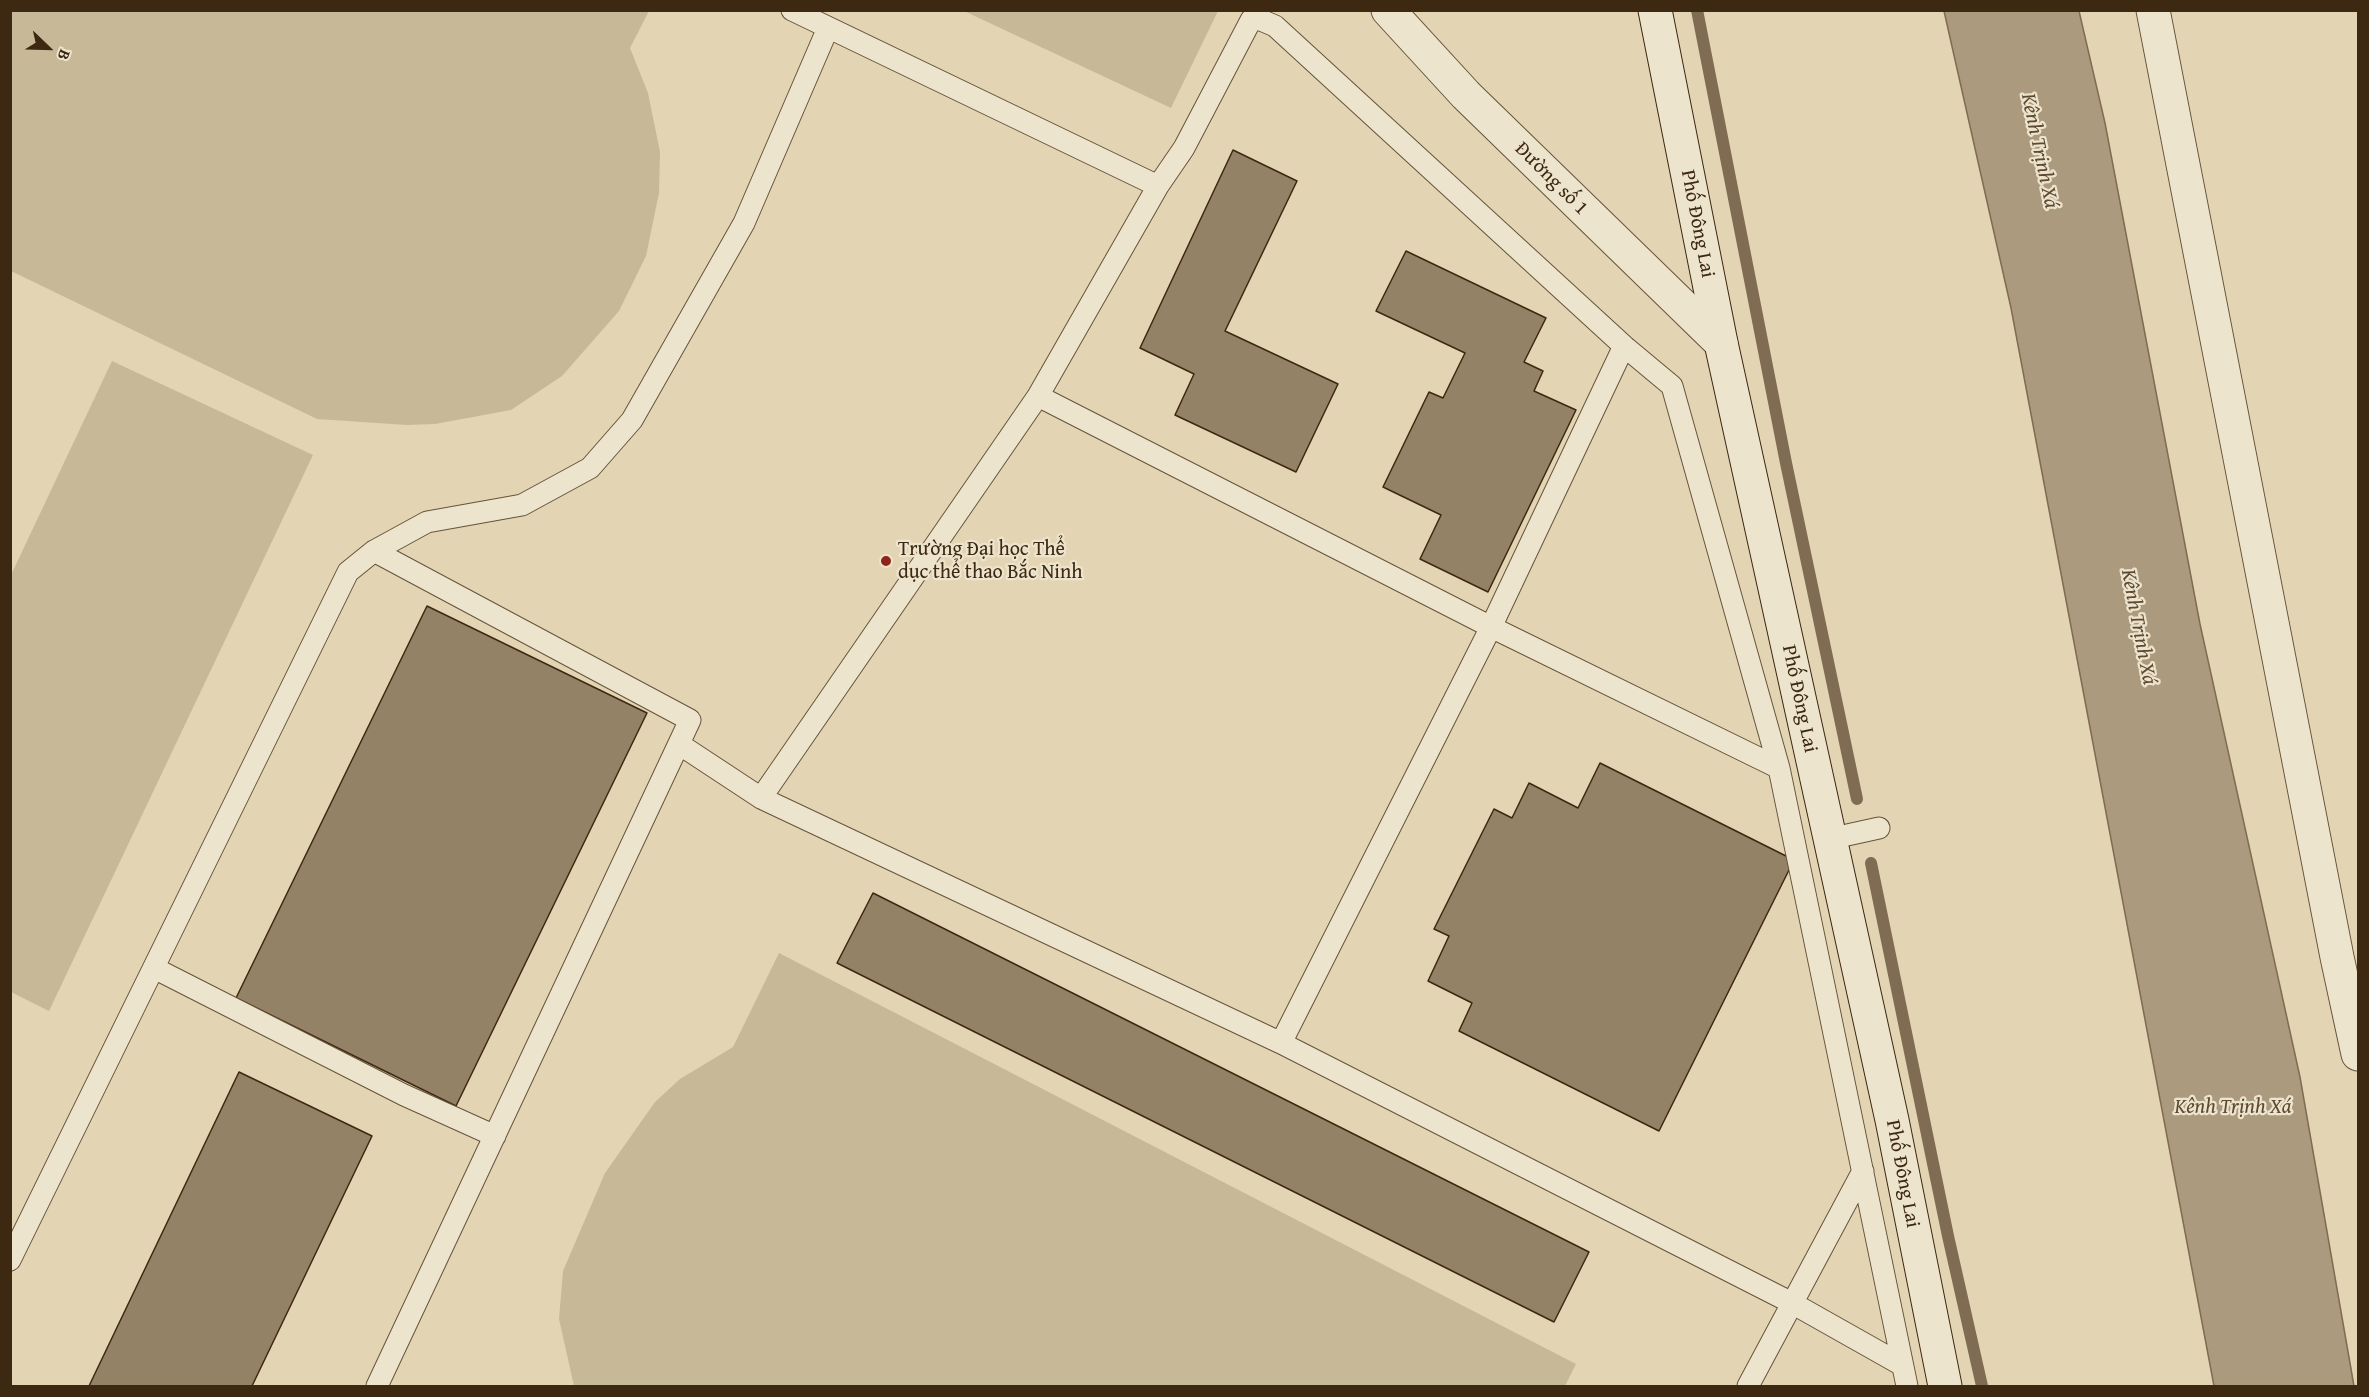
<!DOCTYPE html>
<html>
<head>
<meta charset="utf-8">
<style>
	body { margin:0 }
	#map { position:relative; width:2369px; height:1397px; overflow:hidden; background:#e3d5b4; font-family:"Gentium Book Plus",serif }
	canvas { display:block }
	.frame { position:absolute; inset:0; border:12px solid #3d2812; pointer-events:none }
	.north { position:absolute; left:18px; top:18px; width:60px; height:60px; -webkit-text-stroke:4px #ede4ce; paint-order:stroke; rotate:113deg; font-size:16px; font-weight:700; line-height:24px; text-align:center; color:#3d2812 }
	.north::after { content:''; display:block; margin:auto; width:21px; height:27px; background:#3d2812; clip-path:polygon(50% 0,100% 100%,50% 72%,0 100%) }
</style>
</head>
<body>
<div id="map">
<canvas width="2369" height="1397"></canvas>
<div class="frame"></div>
<div class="north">B</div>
</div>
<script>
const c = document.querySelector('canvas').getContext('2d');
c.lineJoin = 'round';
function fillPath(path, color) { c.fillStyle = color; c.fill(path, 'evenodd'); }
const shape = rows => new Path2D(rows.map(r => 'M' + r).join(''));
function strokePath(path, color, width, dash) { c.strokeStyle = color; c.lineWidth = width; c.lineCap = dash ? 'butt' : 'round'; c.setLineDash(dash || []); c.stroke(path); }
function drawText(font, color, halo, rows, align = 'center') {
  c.font = font + ' "Gentium Book Plus",serif'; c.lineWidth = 4.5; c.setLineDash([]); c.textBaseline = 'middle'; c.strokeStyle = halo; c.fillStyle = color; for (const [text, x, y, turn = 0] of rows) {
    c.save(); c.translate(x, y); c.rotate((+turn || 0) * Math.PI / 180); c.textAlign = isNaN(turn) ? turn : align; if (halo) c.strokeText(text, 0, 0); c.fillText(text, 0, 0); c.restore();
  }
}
fillPath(shape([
	[10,11,649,11,630,48,648,93,660,152,659,193,646,256,619,311,562,376,511,410,435,424,407,425,317,419,11,271],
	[964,11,1218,11,1171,108],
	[112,361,313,455,49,1011,11,992,11,575],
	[779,953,1576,1364,1565,1386,574,1386,559,1319,563,1271,605,1173,655,1102,680,1079,733,1047]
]), '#c7b898');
const water = shape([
	[1944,11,2079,11,2105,123,2200,624,2300,1077,2354,1386,2214,1386,2011,308,1944,11]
]);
fillPath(water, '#ab9a7d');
strokePath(water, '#7f6c52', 1.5);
strokePath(shape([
	[1697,10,1786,463,1857,799],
	[1871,863,1948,1236,1982,1386]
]), '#7f6c52', 12);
const building = shape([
	[1233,150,1297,181,1225,331,1338,384,1296,472,1175,415,1194,374,1140,348,1233,150],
	[1406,251,1546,318,1524,362,1543,371,1534,391,1576,410,1488,592,1420,559,1441,515,1383,487,1429,392,1443,398,1465,353,1376,311,1406,251],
	[427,606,647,713,456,1106,236,998,427,606],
	[1600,763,1794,860,1659,1131,1459,1031,1472,1003,1428,981,1449,936,1434,929,1494,809,1512,818,1529,783,1578,808,1600,763],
	[873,893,1589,1252,1554,1322,837,963,873,893],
	[239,1072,372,1136,252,1386,89,1386,239,1072]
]);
fillPath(building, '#938266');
strokePath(building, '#3d2812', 1.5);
const lane = shape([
	[792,10,1158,186],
	[1038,396,1491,627,1779,768],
	[374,551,690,720,377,1386],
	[679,744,761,798,1281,1043,1792,1303,1902,1365],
	[761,798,1038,396,1158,186,1184,148,1251,20,1261,20,1275,26,1624,346,1672,386,1779,768,1907,1386],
	[1829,839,1879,828],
	[154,968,404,1095,495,1136],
	[1281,1043,1491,627,1624,346],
	[10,1260,348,572,374,551,427,522,522,505,590,468,632,420,744,223,828,28],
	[1748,1386,1863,1171]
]);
const street = shape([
	[1388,10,1466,95,1721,343],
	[2153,10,2337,957,2358,1054]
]);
const secondary = shape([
	[1655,10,1721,343,1892,1120,1945,1386]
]);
strokePath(lane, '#66533a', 23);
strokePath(street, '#66533a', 35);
strokePath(secondary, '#3d2812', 35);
strokePath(lane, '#ede4ce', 21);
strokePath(street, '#ede4ce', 33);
strokePath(secondary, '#ede4ce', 33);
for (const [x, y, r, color] of [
	[886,561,6,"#8f2418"]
]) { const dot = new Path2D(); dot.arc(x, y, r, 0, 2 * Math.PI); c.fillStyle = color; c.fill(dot); strokePath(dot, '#ede4ce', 2); }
drawText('20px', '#3d2812', '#ede4ce', [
	["Đường số 1",1551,179,45],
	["Phố Đông Lai",1697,224,79],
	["Phố Đông Lai",1799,699,78],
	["Phố Đông Lai",1902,1174,79]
]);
drawText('20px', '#3d2812', '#ede4ce', [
	["Trường Đại học Thể",898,550],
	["dục thể thao Bắc Ninh",898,573]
], 'left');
drawText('italic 21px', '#5e4a32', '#ede4ce', [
	["Kênh Trịnh Xá",2039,151,78],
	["Kênh Trịnh Xá",2138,627,79],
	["Kênh Trịnh Xá",2233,1108]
]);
</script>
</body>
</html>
